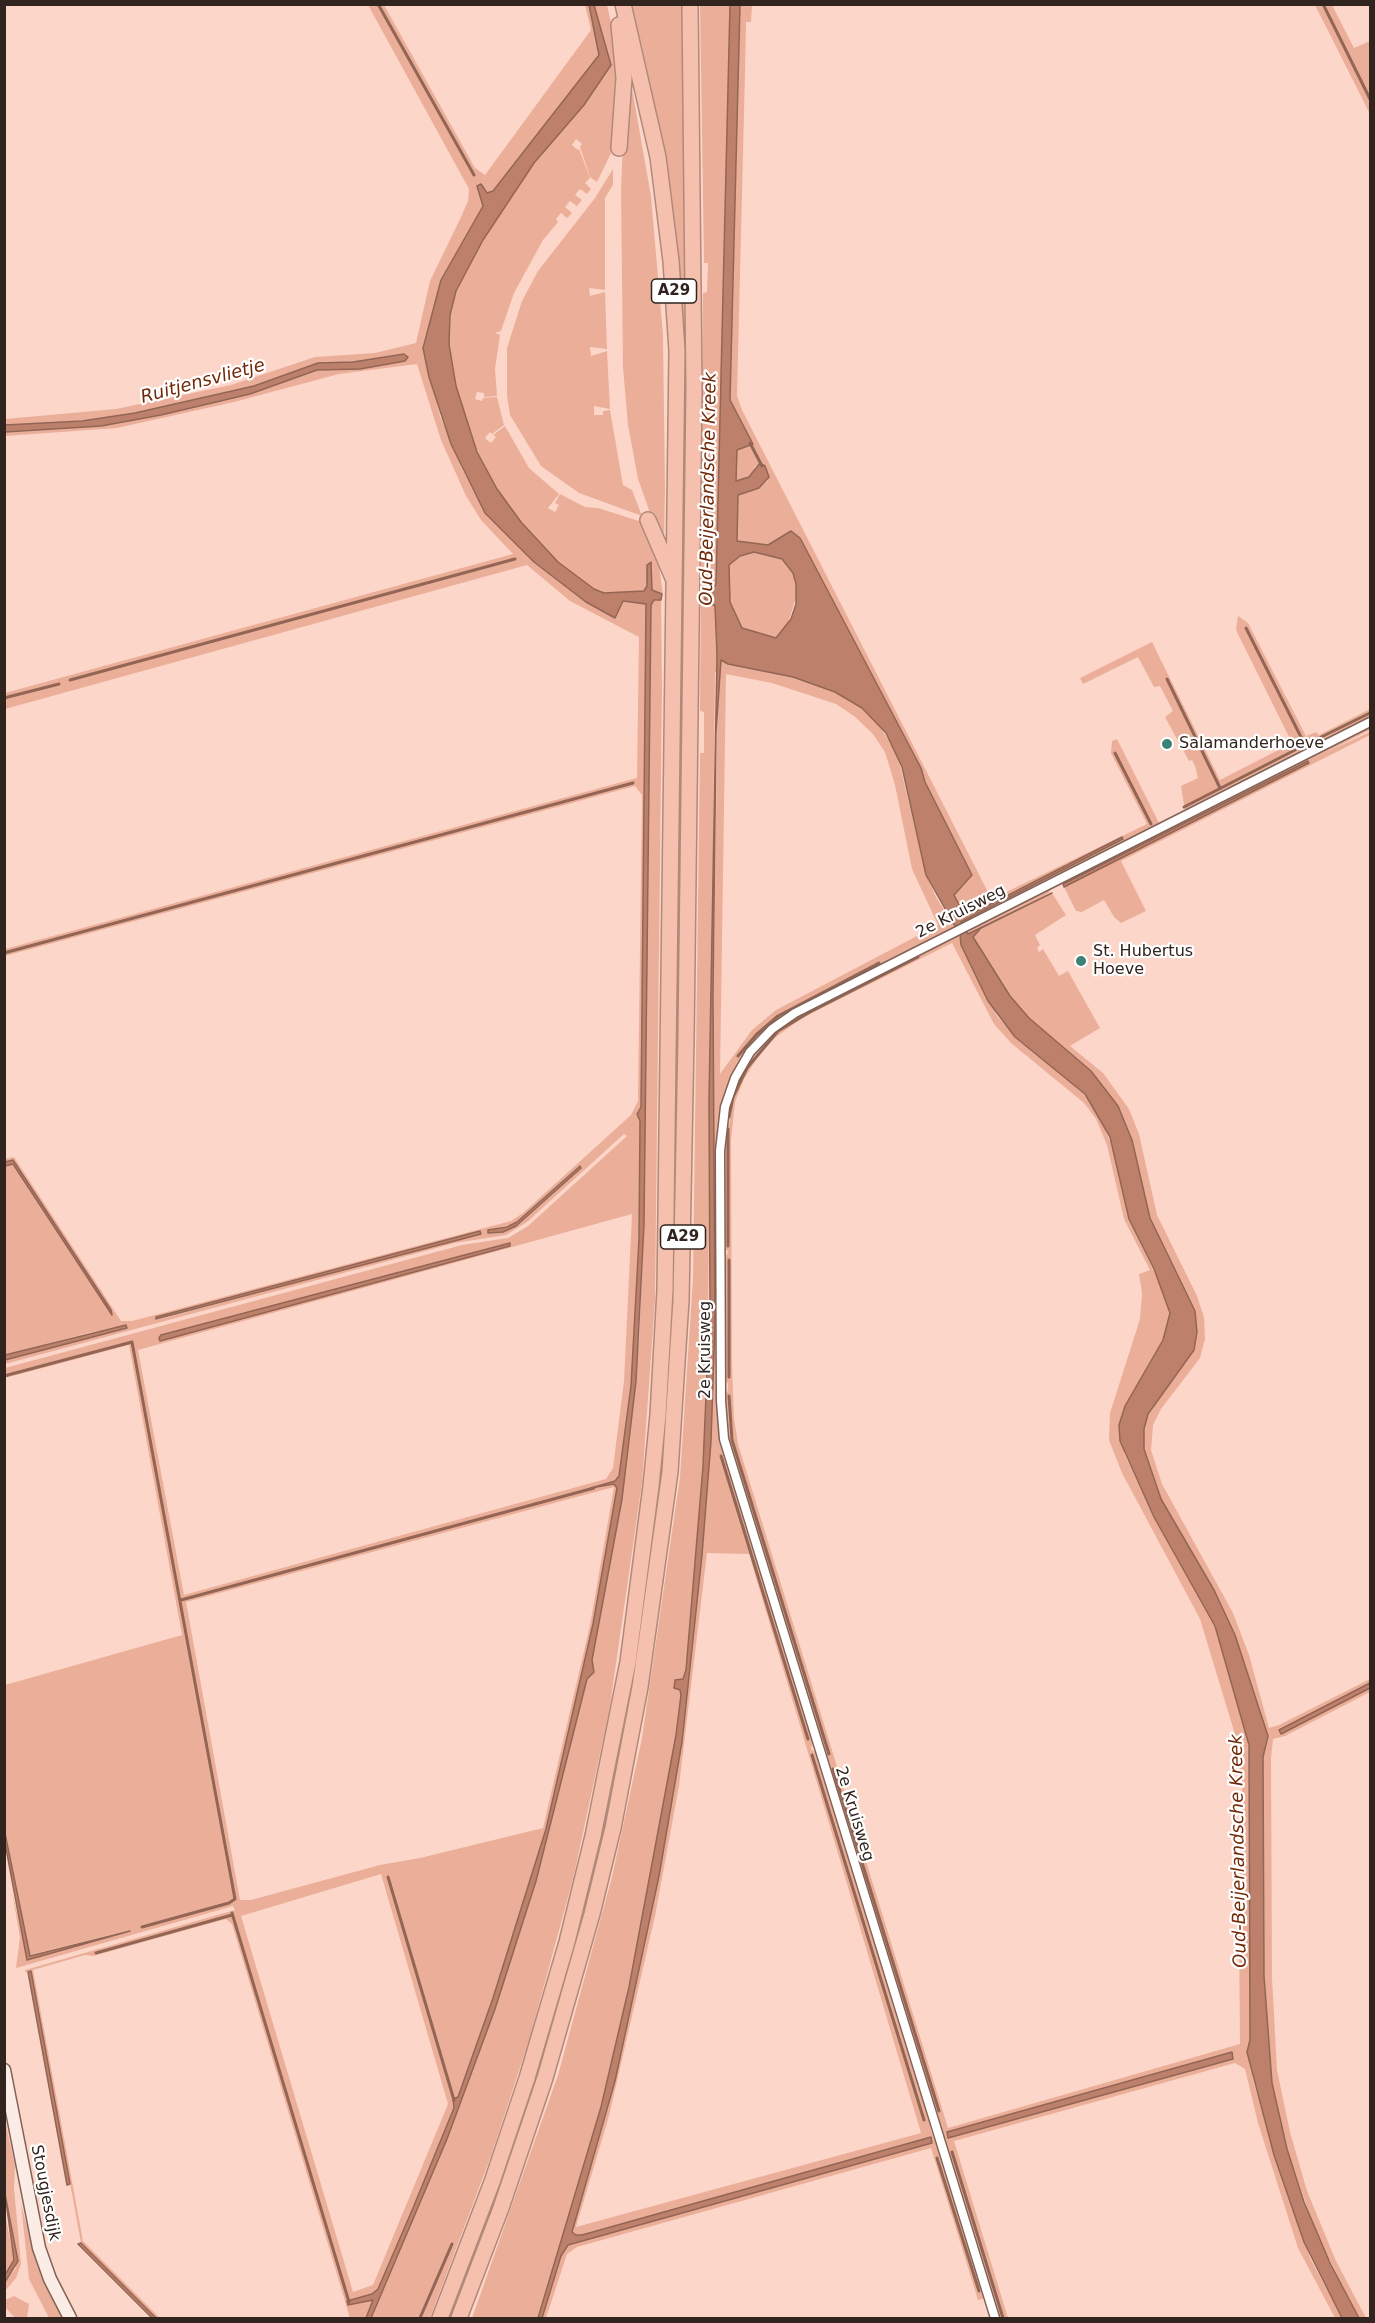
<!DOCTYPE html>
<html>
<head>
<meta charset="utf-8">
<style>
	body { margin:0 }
	#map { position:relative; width:1375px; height:2323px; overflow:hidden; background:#fcd6c9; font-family:"DejaVu Sans",sans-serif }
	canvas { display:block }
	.frame { position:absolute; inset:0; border:6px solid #31231e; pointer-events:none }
</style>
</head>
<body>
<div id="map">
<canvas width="1375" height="2323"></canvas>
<div class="frame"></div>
</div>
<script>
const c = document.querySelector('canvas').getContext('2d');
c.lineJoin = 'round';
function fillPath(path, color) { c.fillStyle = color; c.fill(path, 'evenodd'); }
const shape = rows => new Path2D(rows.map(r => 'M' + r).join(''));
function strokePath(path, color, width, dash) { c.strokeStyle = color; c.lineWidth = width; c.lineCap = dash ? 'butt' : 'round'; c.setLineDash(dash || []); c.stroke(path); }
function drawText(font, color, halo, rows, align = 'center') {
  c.font = font + ' "DejaVu Sans",sans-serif'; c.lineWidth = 4.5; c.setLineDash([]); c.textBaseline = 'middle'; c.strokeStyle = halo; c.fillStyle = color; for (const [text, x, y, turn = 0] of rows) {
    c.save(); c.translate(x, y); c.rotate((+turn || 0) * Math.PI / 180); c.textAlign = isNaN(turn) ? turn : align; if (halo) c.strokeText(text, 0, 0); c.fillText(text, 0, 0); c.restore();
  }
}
fillPath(shape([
	[368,5,384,5,475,168,485,175,591,30,585,5,589,5,597,35,599,52,597,58,492,191,487,193,481,184,477,186,483,206,441,280,423,345,440,416,462,469,485,513,534,562,586,602,615,618,623,601,646,604,641,1107,637,1114,640,1121,639,1239,631,1386,619,1476,615,1481,591,1488,614,1484,617,1488,593,1624,546,1829,493,1998,458,2097,453,2099,454,2108,413,2208,378,2289,372,2294,347,2301,348,2305,373,2300,366,2318,350,2318,232,1924,226,1919,93,1956,85,1955,33,1970,83,2241,160,2318,156,2318,81,2243,31,1971,25,1972,25,1970,235,1910,233,1906,16,1968,20,1937,12,1892,28,1960,130,1930,29,1955,5,1828,5,1685,182,1635,129,1345,5,1378,5,1368,462,1245,508,1238,528,1226,627,1136,624,1134,527,1222,506,1235,455,1243,5,1364,5,1360,127,1328,126,1325,88,1333,5,1355,5,1166,13,1163,112,1314,13,1160,5,1162,5,1159,14,1157,121,1321,132,1321,511,1221,523,1213,631,1115,638,1101,642,795,635,786,5,956,5,949,637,778,639,637,570,601,527,565,5,709,5,693,513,554,481,520,466,496,441,440,417,364,339,374,234,402,117,428,5,436,5,432,101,426,161,415,250,394,317,370,360,369,407,360,405,354,353,362,318,363,254,386,135,413,82,421,5,425,5,419,116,409,231,385,315,357,375,353,416,343,430,281,461,217,468,201,469,189],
	[579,1166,581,1168,516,1226,500,1232,488,1233,488,1230,514,1224],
	[632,1214,624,1381,613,1468,606,1479,184,1595,138,1350],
	[480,1234,455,1240,157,1320,156,1317,453,1238],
	[509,1243,510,1246,160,1340,159,1338,161,1335],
	[614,1487,590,1625,543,1828,420,1858,380,1865,251,1900,240,1900,186,1602],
	[381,1874,448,2104,373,2285,353,2292,241,1916],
	[594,5,607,5,613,31,618,63,614,147,597,182,590,177,580,147,582,144,576,139,572,145,578,150,579,149,590,178,585,183,591,189,587,194,580,189,575,195,582,200,577,206,570,201,565,207,572,213,567,218,561,213,556,219,558,222,543,240,514,293,501,331,495,333,500,335,495,369,497,396,484,397,484,393,477,392,475,399,482,401,483,398,497,397,504,425,492,434,490,432,485,438,491,443,496,437,493,435,505,426,529,468,559,494,548,508,555,512,559,505,555,503,560,494,585,507,598,508,642,522,658,559,663,594,652,590,651,562,647,567,647,586,644,591,604,593,594,589,558,562,521,522,497,489,477,452,456,386,449,344,450,315,456,291,483,240,534,163,584,105,611,65],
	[629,5,682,5,686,385,683,377],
	[700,5,730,5,716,583,713,592,706,593,705,600,715,606,716,653,728,664,793,677,835,692,862,708,879,725,897,753,926,875,937,899,957,929,951,932,946,930,943,936,812,1002,761,1037,723,1102,719,1406,813,1741,811,1749,817,1754,930,2119,931,2131,942,2158,986,2298,978,2300,931,2148,577,2247,567,2254,546,2318,542,2318,561,2256,568,2245,932,2143,930,2137,582,2235,576,2235,572,2232,615,2081,659,1876,682,1742,702,1555,711,1441,715,1324,712,1106,718,672,715,672,707,1409,686,1670,683,1679,675,1680,674,1687,681,1692,680,1711,664,1807,615,2054,587,2156,538,2318,472,2318,558,2075,612,1877,642,1738,680,1477,693,1279,700,753,704,753,704,712,700,711,703,293,707,292,708,263,704,263],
	[726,674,772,683,836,704,854,716,873,734,885,752,895,785,912,869,938,925,776,1010,752,1030,720,1074],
	[707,1553,749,1554,921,2133,576,2227,609,2116,655,1916,679,1786],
	[740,5,752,5,751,22,746,22,745,72,737,396,742,410,990,896,997,893,1000,895,1147,824,1111,753,1112,741,1117,739,1160,825,963,925,961,922,1123,839,964,915,954,895,972,874,925,782,921,768,800,538,791,531,768,545,737,541,738,495,759,488,768,480,756,465,751,476,736,481,737,449,753,444,730,400],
	[1315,5,1332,5,1354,48,1370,41,1370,114],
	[631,83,651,196,663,335,665,490,664,539,660,541,638,479,628,425,623,368,621,188,623,144],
	[613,169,613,185,605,198,605,290,589,288,590,296,605,292,607,349,590,347,591,356,607,351,610,409,594,406,594,415,603,415,603,411,610,410,623,485,632,490,642,516,579,493,541,466,510,415,507,396,507,348,522,301,538,271,595,198],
	[754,552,779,557,793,573,797,594,787,627,795,644,742,628,738,623,729,600,729,565,740,556],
	[661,597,662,688,655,1300,642,1483,609,1712,573,1879,530,2037,491,2156,430,2318,371,2318,447,2139,495,2009,536,1881,587,1679,594,1672,592,1660,622,1498,639,1341,644,1224,651,605,653,601,660,600],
	[1238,616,1248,623,1306,736,1316,732,1319,735,1370,709,1370,720,1193,810,1185,811,1181,786,1198,778,1195,766,1192,760,1189,761,1165,717,1173,711,1160,686,1154,687,1138,657,1083,684,1080,678,1152,642,1220,780,1292,743,1236,630],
	[1370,725,1370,730,1324,753,1370,732,1370,735,1121,861,1146,911,1121,923,1114,917,1104,900,1082,912,1076,911,1064,887,1309,763,1308,761,1063,884,1063,881],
	[1049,890,1050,892,1044,896,967,934,965,930,1037,893],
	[1052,893,1066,915,1035,935,1040,945,1037,948,1039,952,1043,949,1059,976,1068,971,1100,1028,1070,1046,1103,1073,1129,1109,1139,1134,1157,1215,1197,1296,1204,1317,1205,1339,1200,1358,1161,1409,1153,1425,1151,1450,1162,1484,1233,1613,1249,1655,1269,1728,1279,1725,1370,1679,1370,1683,1282,1733,1370,1688,1370,1692,1285,1736,1273,1739,1271,1758,1272,1978,1277,2070,1290,2132,1307,2191,1336,2261,1366,2318,1359,2318,1317,2235,1287,2149,1272,2083,1264,1976,1263,1757,1268,1736,1235,1635,1214,1590,1161,1499,1144,1449,1144,1429,1148,1414,1194,1350,1197,1332,1195,1311,1150,1218,1129,1131,1121,1113,1091,1071,1029,1018,1010,996,973,937,981,928],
	[959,933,961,945,997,1016,1020,1042,1080,1089,1099,1115,1116,1156,1129,1219,1168,1301,1170,1319,1167,1332,1122,1413,1119,1435,1125,1455,1154,1517,1215,1626,1247,1735,1251,1775,1250,2040,1247,2052,1254,2084,1310,2258,1342,2318,1335,2318,1298,2248,1258,2123,1245,2069,1235,2063,954,2141,1008,2318,997,2318,828,1765,830,1763,826,1760,727,1442,724,1393,728,1391,728,1383,723,1380,724,1255,727,1255,728,1251,723,1249,724,1125,729,1124,730,1119,725,1118,736,1080,752,1054,783,1023],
	[952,943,994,1024,1011,1043,1084,1103,1096,1119,1107,1145,1124,1219,1150,1270,1139,1274,1142,1293,1140,1319,1110,1413,1109,1440,1122,1473,1200,1619,1237,1741,1242,1788,1239,1928,1240,2044,948,2128,738,1444,734,1418,732,1363,731,1140,735,1102,744,1079,761,1052,776,1037,802,1018],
	[4,2116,15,2166,14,2188,21,2264,16,2278,5,2291,5,2282,16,2268,5,2194],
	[21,2204,37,2265,63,2318,49,2318,29,2279],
	[4,2208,14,2260,5,2275,4,2275],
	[14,2296,29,2304,27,2318,15,2318,5,2307,5,2300]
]), '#ebaf99');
const water = shape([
	[589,5,594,5,611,65,584,105,534,163,483,240,456,291,450,315,449,344,456,386,477,452,497,489,521,522,558,562,594,589,604,593,644,591,647,586,647,565,651,562,652,590,662,594,661,600,654,600,651,605,644,1224,636,1381,622,1499,592,1660,594,1672,587,1679,536,1881,495,2009,447,2139,371,2318,366,2318,373,2300,348,2305,347,2301,372,2294,378,2289,413,2208,454,2108,453,2099,458,2097,493,1998,546,1829,593,1624,617,1488,614,1484,591,1488,615,1481,619,1476,631,1386,639,1239,640,1121,637,1114,641,1107,646,604,623,601,615,618,586,602,534,562,485,513,451,444,429,377,423,348,441,280,483,206,477,186,481,184,487,193,493,191,599,55,589,5],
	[730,5,740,5,730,400,753,444,737,450,736,481,749,477,760,463,765,466,769,477,759,488,738,495,737,541,768,545,791,531,800,538,921,768,925,782,972,875,954,895,964,914,975,912,1122,837,1123,839,961,922,968,934,1052,893,981,928,973,937,1010,996,1029,1018,1091,1071,1118,1106,1132,1140,1150,1218,1195,1311,1197,1332,1194,1350,1148,1414,1144,1429,1144,1449,1161,1499,1214,1590,1235,1635,1268,1736,1263,1757,1264,1976,1272,2083,1287,2149,1304,2202,1330,2263,1359,2318,1342,2318,1304,2242,1274,2155,1247,2052,1250,2040,1249,1745,1215,1626,1154,1517,1120,1441,1119,1425,1125,1406,1163,1340,1170,1313,1154,1269,1129,1219,1110,1137,1085,1094,1015,1037,988,1001,961,945,960,935,926,875,902,767,886,733,862,708,835,692,793,677,728,664,721,660,716,732,713,996,715,1324,711,1441,702,1555,682,1742,659,1876,615,2081,572,2232,576,2235,582,2235,931,2137,932,2143,568,2245,561,2256,542,2318,538,2318,601,2107,629,1987,676,1735,681,1695,680,1690,674,1688,675,1680,683,1679,686,1670,703,1466,710,1302,709,1099,717,656,715,606,705,600,705,593,713,591,716,583,730,5],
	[754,552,782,559,793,573,796,584,796,604,791,619,776,638,742,628,730,602,729,565,740,556,754,552],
	[404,354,408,357,405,361,360,369,317,370,250,394,161,415,101,426,5,432,5,425,82,421,135,413,254,386,318,363,353,362,404,354],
	[1308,761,1309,763,1064,887,1063,884,1308,761],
	[13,1160,111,1310,112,1315,13,1164,5,1166,5,1162,13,1160],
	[580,1166,581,1168,516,1226,503,1232,488,1233,488,1230,507,1227,517,1222,580,1166],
	[480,1231,481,1234,156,1319,156,1317,480,1231],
	[510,1243,510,1246,160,1341,159,1338,161,1335,510,1243],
	[126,1325,127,1328,5,1360,5,1355,126,1325],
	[1370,1683,1370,1688,1281,1734,1279,1730,1370,1683],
	[4,1828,30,1956,130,1931,27,1960,5,1843,4,1828],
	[31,1971,70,2184,67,2185,28,1972,31,1971],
	[1232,2052,1233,2059,948,2138,947,2132,1232,2052],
	[5,2194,18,2261,5,2282,5,2275,14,2260,5,2194],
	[81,2243,156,2318,152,2318,78,2244,81,2243]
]);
fillPath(water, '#bd816b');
strokePath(water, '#936554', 1.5);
strokePath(shape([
	[378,4,474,175],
	[1323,4,1370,99],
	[750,443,762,466],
	[1246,628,1305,745],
	[1167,679,1220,788],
	[70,680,515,559],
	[4,698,59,684],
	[1305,745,1370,713],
	[1115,753,1151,824],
	[1184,807,1295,750],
	[4,953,633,783],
	[738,1056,757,1034,778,1016,879,963],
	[729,1117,733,1097,747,1068,778,1031,810,1012,918,957],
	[728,1129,728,1246],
	[729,1260,729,1377],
	[4,1376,132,1342,235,1899,229,1903,142,1927],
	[729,1396,732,1440,829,1754],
	[721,1456,808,1739],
	[181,1600,594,1488],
	[812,1755,924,2120],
	[833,1769,939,2111],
	[388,1877,454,2100],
	[232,1913,349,2302],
	[96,1953,232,1915],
	[952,2152,1003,2318],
	[937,2158,979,2291],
	[420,2318,452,2244]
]), '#936554', 3);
const street = shape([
	[995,2318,724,1439,721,1401,720,1151,725,1107,735,1078,750,1052,772,1029,795,1013,1370,722]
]);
const secondary = shape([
	[4,2070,39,2248,50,2279,70,2318]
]);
const highway = shape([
	[619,25,624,78,619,148],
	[648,520,673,578],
	[440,2318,492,2182,527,2078,567,1942,593,1836,628,1662,651,1486,658,1415,665,1290,677,351,671,261,658,157,623,4],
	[459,2318,501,2208,545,2078,592,1914,613,1828,640,1687,670,1472,681,1300,686,1038,694,388,690,4]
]);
strokePath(street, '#826256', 11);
strokePath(secondary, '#826256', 15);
strokePath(highway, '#b0897b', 18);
strokePath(street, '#fff', 8);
strokePath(secondary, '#fcece6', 12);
strokePath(highway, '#f5c0ad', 15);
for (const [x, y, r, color] of [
	[1167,744,6,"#3d8276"],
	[1081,961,6,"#3d8276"]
]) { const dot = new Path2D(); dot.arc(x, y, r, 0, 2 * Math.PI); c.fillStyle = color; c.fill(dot); strokePath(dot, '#fff', 2); }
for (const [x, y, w] of [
	[674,291,45],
	[683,1237,45]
]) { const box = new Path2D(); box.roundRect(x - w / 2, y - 12, w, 24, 4.5); c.fillStyle = '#fff'; c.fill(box); strokePath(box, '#31231e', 1.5); }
drawText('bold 15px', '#31231e', null, [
	["A29",674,291],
	["A29",683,1237]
]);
drawText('16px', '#31231e', '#fff', [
	["Salamanderhoeve",1179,744],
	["St. Hubertus",1093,952],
	["Hoeve",1093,970]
], 'left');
drawText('16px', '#31231e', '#fff', [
	["2e Kruisweg",961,912,-27],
	["2e Kruisweg",706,1350,-90],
	["2e Kruisweg",854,1814,73],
	["Stougjesdijk",45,2193,79]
]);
drawText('italic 18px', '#712807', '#fff', [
	["Ruitjensvlietje",203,382,-15],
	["Oud-Beijerlandsche Kreek",709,489,-89],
	["Oud-Beijerlandsche Kreek",1239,1851,-91]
]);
</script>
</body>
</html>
